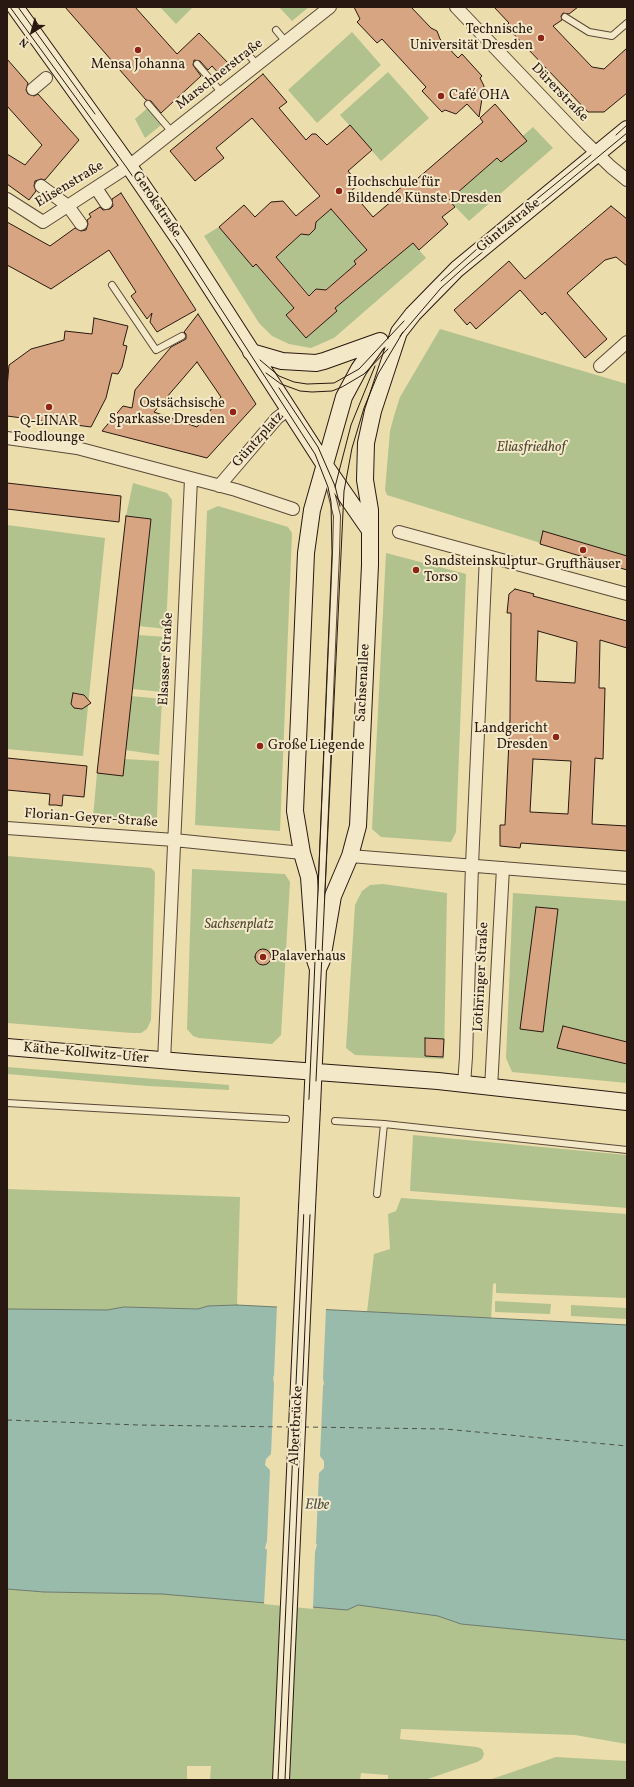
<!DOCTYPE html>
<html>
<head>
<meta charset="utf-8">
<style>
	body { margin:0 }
	#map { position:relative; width:634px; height:1787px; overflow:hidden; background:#ecddac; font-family:Vollkorn,serif }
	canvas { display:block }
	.frame { position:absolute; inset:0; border:8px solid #291811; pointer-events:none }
	.north { position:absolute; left:12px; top:12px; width:40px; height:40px; -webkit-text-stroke:3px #f3e9c9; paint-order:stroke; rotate:217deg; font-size:11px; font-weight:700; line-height:16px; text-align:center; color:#291811 }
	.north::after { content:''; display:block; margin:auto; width:14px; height:18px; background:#291811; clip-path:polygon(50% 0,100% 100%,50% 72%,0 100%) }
</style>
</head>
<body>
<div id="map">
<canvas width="634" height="1787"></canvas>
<div class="frame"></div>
<div class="north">N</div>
</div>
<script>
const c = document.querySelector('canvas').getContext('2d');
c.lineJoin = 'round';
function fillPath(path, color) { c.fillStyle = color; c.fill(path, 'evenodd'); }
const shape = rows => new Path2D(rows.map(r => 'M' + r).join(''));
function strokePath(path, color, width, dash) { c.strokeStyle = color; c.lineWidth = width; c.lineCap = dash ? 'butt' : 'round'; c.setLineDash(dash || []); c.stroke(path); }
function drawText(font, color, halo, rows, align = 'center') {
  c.font = font + ' Vollkorn,serif'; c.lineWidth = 4; c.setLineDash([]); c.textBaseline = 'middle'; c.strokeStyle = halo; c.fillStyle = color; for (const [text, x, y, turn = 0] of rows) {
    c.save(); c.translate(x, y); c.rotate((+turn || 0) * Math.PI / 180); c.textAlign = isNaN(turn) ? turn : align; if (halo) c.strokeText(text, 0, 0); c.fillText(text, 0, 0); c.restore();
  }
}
fillPath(shape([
	[160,7,193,7,176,24],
	[279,7,309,7,292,21],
	[352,32,381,65,317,123,288,90],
	[388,72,429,118,381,161,340,115],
	[151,105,165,122,145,138,135,119],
	[533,127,553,148,469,221,449,200],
	[331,209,367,250,354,261,356,264,322,293,316,289,309,295,271,251,287,247,301,234,309,235,315,229,316,222],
	[219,227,256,264,294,308,335,308,413,243,426,258,334,338,311,348,289,344,272,336,259,323,204,236],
	[440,329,627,384,627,570,387,495,385,490,390,431,394,416,400,397],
	[133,483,167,493,172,500,166,629,139,626,151,519,126,516],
	[218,506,288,527,292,533,280,831,195,825,207,511],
	[7,525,105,538,83,756,7,749],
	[386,553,466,574,456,832,451,842,381,837,372,829],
	[138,635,166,637,163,692,132,689],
	[131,696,162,699,159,755,125,750],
	[124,759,159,761,157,817,152,821,93,817,97,773,122,776],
	[7,856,151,868,155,872,151,1020,147,1029,141,1033,132,1033,7,1023],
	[192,869,285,874,290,882,281,1035,272,1044,199,1038,193,1036,187,1029],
	[383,884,447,893,444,1059,355,1055,346,1048,355,905,362,891,370,885],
	[513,893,627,901,627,1083,512,1072,506,1058],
	[7,1067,229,1085,229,1090,147,1086,7,1074],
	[413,1135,627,1155,627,1208,410,1191],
	[7,1189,240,1197,237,1305,208,1306,198,1309,124,1307,107,1310,7,1309],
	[401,1198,627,1214,627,1298,496,1293,496,1283,493,1284,491,1319,367,1312,374,1254,390,1249,388,1214,396,1211],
	[495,1301,551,1304,550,1314,495,1312],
	[571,1305,627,1308,627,1319,571,1316],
	[7,1589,44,1592,162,1594,347,1610,358,1605,438,1616,461,1624,627,1640,627,1744,575,1735,401,1729,400,1739,477,1747,482,1749,484,1754,482,1759,477,1762,425,1780,388,1780,388,1775,361,1773,360,1780,210,1780,211,1766,187,1766,187,1780,7,1780],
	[556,1757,627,1761,627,1780,489,1780]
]), '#b1c28e');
const water = shape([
	[237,1305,627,1325,627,1640,461,1624,438,1616,358,1605,347,1610,162,1594,44,1592,7,1589,7,1309,107,1310,124,1307,198,1309,208,1306,237,1305]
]);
fillPath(water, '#99bbac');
strokePath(water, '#6c7a6e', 1);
fillPath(shape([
	[277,1305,326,1308,323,1378,324,1384,323,1386,320,1456,324,1461,324,1468,319,1473,316,1543,317,1545,315,1552,313,1609,264,1604,267,1550,265,1548,267,1541,270,1470,265,1465,266,1459,271,1454,274,1384,273,1377,274,1376]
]), '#ecddac');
strokePath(shape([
	[7,1420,138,1425,289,1427],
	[304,1427,445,1429,627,1446]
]), '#505147', 1, [5, 4]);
const building = shape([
	[65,7,135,7,177,54,199,33,231,66,221,76,212,66,208,70,200,61,194,60,193,65,201,76,161,113,151,101,146,100,65,7],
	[354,7,411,7,431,28,437,31,440,39,458,58,462,54,482,76,480,78,484,86,479,117,467,104,456,114,445,110,442,112,422,91,426,87,382,39,377,43,357,22,360,19,354,7],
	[494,7,578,7,569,14,563,13,561,16,562,20,553,26,592,67,604,69,627,48,627,93,604,112,588,112,506,26,509,23,494,7],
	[7,59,28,83,26,90,28,94,34,96,38,94,79,140,45,180,41,179,35,181,34,186,36,191,29,200,7,184,7,154,25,165,42,145,7,106,7,59],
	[263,74,287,102,279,108,306,140,312,134,316,134,327,145,350,125,372,150,348,171,359,184,351,191,373,217,393,200,394,194,399,189,405,185,410,185,483,122,480,118,495,104,527,141,501,162,497,158,449,200,455,207,442,217,448,224,419,250,413,243,335,308,337,311,306,338,286,315,294,308,256,264,253,267,219,227,244,205,255,217,271,202,283,201,296,216,320,196,252,118,216,148,224,158,195,181,170,151,263,74],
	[331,209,367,250,354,261,356,264,326,290,316,289,309,296,276,257,301,234,309,235,315,229,316,222,331,209],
	[121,193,196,310,157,332,150,322,152,313,147,319,131,296,136,292,109,250,51,289,7,265,7,222,50,246,75,228,81,231,86,230,88,224,87,220,91,217,89,214,100,207,103,210,110,209,113,206,112,199,121,193],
	[611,206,627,219,627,266,616,257,605,260,567,293,607,339,585,358,545,312,542,315,520,290,476,329,470,322,467,325,454,310,509,261,525,279,611,206],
	[198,314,256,404,207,458,102,431,123,406,132,408,135,390,171,347,186,339,186,334,184,332,198,314],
	[197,362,221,397,197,427,154,412,197,362],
	[94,318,128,326,123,345,127,346,122,367,118,374,112,373,106,398,91,427,7,416,7,388,9,365,31,349,64,340,65,331,92,334,94,318],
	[7,483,121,496,119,522,7,509,7,483],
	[126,516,151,519,123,776,97,773,126,516],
	[543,531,627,556,627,570,540,544,543,531],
	[515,589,534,594,533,596,627,621,627,648,600,640,599,688,605,688,603,759,595,758,592,824,627,826,627,851,521,843,520,848,500,846,500,825,505,825,510,719,511,613,507,613,509,594,515,589],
	[538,631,577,642,575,683,536,681,538,631],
	[533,759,571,761,568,814,530,812,533,759],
	[73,693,84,695,91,703,82,709,74,708,71,704,73,693],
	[7,758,87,766,84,797,63,795,62,806,56,805,49,805,50,794,7,790,7,758],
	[536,907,558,909,543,1032,520,1029,536,907],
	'255 957a8 8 0 1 1 16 0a8 8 0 1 1-16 0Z',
	[563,1026,627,1042,627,1064,557,1048,563,1026],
	[425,1038,444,1039,443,1057,425,1056,425,1038]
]);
fillPath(building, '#d8a583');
strokePath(building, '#291811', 1);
const lane = shape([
	[565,17,589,32,612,36,627,23],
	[276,30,286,42],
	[248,54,257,65],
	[197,64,222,93],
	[148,104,172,132],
	[112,285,156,350,182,336],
	[320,925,336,553,337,516,328,480],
	[7,1103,286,1119],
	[335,1121,384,1124],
	[377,1194,384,1124,627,1150]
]);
const street = shape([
	[456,7,579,136,611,167,627,180],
	[33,89,46,78],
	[41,186,68,206,81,224],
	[96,188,106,203],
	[7,199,43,222,129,166,330,7],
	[600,366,627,342],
	[7,438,77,448,236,490,293,509],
	[219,486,277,418,289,409],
	[399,532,627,594],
	[7,828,174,840,302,853],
	[350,856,627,878],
	[164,1061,191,479],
	[464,1084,466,1057,472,865,486,556],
	[491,1088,503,868]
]);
const secondary = shape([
	[15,7,129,166,183,245,324,464,369,529],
	[251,352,282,361,316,363,324,361,380,341],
	[318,969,322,960,333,896,350,856,358,826,370,565,370,510,365,480,366,443,373,411,399,332,413,314,457,269,627,129],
	[7,1047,196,1063,438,1081,627,1102],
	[312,1107,318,969,315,960,309,877,302,853,295,811,306,553,312,510,344,397,359,369,378,342],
	[281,1780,307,1207]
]);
strokePath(lane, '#5a4938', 8);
strokePath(street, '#5a4938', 14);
strokePath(secondary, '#291811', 18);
strokePath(lane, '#f3e9c9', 6);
strokePath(street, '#f3e9c9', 12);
strokePath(secondary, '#f3e9c9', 16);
strokePath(shape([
	[10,7,127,168,181,247,315,454,328,487,331,502,332,553,312,1032,278,1780],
	[18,7,95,114],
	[616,135,627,125],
	[441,281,495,233,591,155],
	[400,336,441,288,468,264,627,133],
	[260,360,279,376,294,382,307,384,334,383,359,369,404,321],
	[266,373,281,384,300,391,312,392,332,391,342,387,364,374,388,349],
	[279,388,318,447,335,486,340,506],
	[335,487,351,425,375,366],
	[316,1081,344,491,352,448,364,408,378,374,403,332],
	[285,1780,315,1101]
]), '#291811', 1);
const secondaryBridge = shape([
	[307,1207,312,1107]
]);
strokePath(secondaryBridge, '#291811', 18, []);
strokePath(secondaryBridge, '#f3e9c9', 16);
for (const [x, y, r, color] of [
	[541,38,4,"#8f2418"],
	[138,50,4,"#8f2418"],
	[441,96,4,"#8f2418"],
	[339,191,4,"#8f2418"],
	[49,407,4,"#8f2418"],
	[233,412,4,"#8f2418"],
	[583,550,4,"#8f2418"],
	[416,570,4,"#8f2418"],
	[556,737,4,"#8f2418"],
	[260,746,4,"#8f2418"],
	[263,957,4,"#8f2418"]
]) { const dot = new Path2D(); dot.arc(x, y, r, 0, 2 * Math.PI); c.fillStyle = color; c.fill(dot); strokePath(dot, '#f3e9c9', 1.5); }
drawText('14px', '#291811', '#f3e9c9', [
	["Technische",533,30,"right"],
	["Universität Dresden",533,46,"right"],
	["Mensa Johanna",138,65,"center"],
	["Café OHA",449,96],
	["Hochschule für",347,183],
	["Bildende Künste Dresden",347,199],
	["Ostsächsische",225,404,"right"],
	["Sparkasse Dresden",225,420,"right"],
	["Q-LINAR",49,422,"center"],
	["Foodlounge",49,438,"center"],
	["Sandsteinskulptur",424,562],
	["Torso",424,578],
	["Grufthäuser",583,565,"center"],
	["Landgericht",548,729,"right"],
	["Dresden",548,745,"right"],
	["Große Liegende",268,746],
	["Palaverhaus",271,957]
], 'left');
drawText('14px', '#291811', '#f3e9c9', [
	["Marschnerstraße",220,75,-38],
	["Dürerstraße",559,93,46],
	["Elisenstraße",70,185,-31],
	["Gerokstraße",156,205,56],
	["Güntzstraße",509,226,-39],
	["Güntzplatz",259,440,-48],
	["Elsasser Straße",167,659,-87],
	["Sachsenallee",364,683,-87],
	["Florian-Geyer-Straße",91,819,4],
	["Lothringer Straße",482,977,-87],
	["Käthe-Kollwitz-Ufer",86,1054,5],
	["Albertbrücke",297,1426,-87]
]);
drawText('italic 14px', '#524b36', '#f3e9c9', [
	["Eliasfriedhof",531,448],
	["Sachsenplatz",239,925]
]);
drawText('italic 15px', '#505147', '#f3e9c9', [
	["Elbe",317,1506,1]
]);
</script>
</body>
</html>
